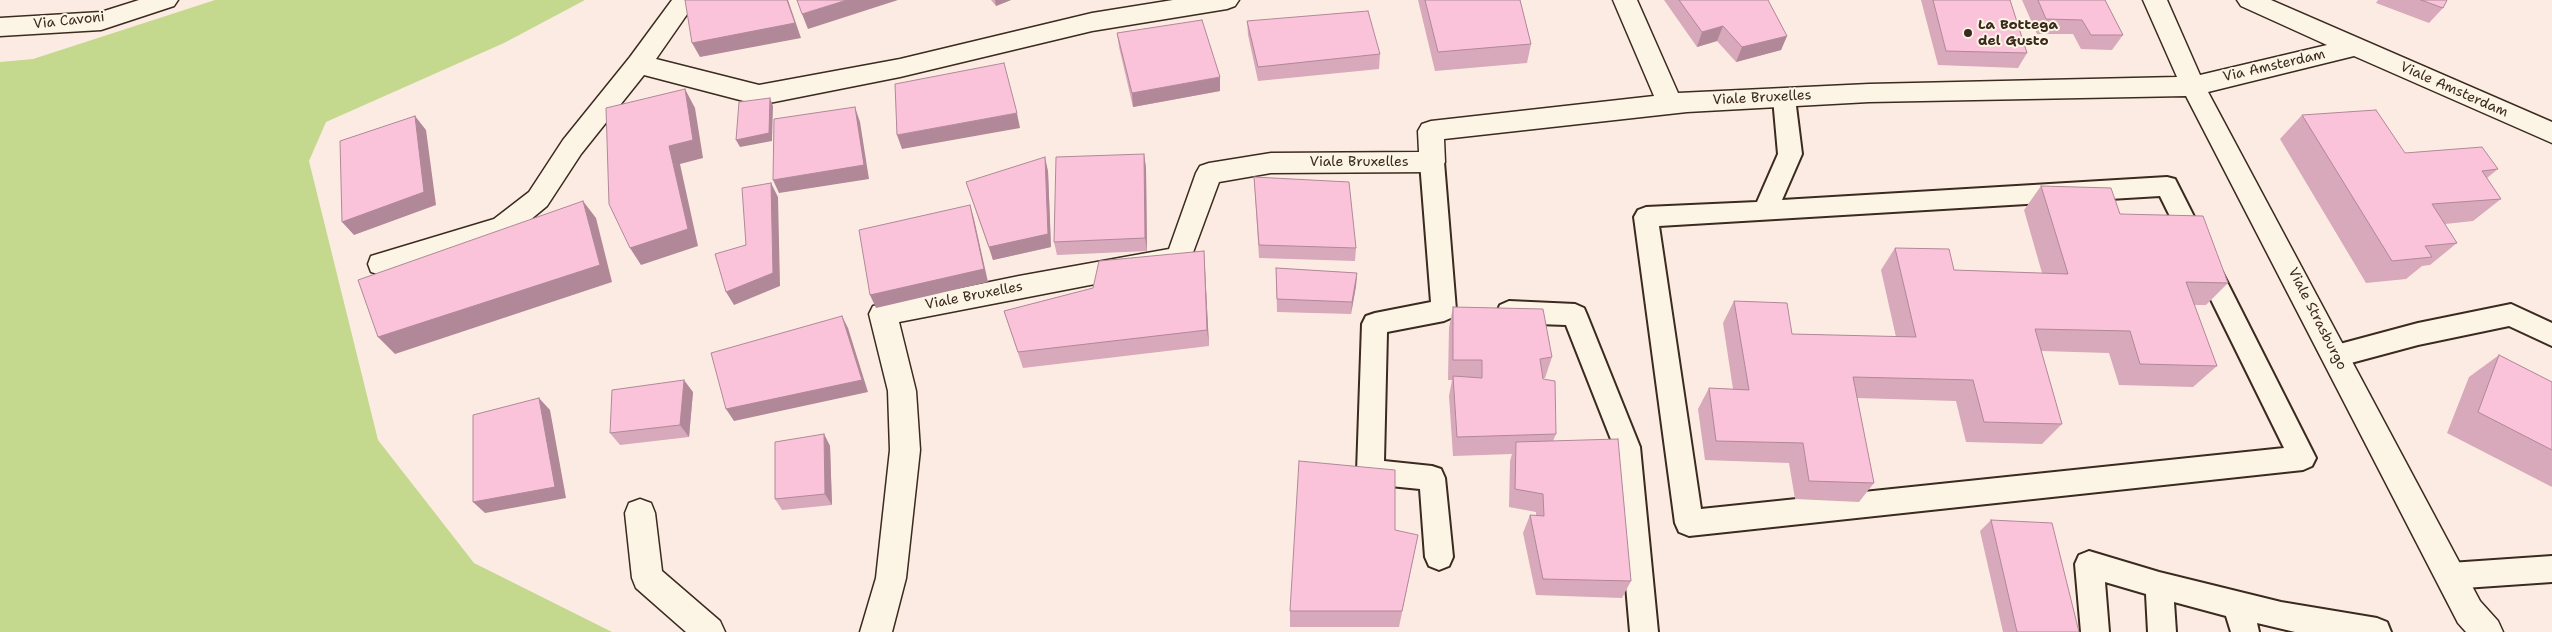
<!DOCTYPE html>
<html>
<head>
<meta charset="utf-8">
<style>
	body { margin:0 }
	canvas { display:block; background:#fcebe3 }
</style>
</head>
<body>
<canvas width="2552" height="632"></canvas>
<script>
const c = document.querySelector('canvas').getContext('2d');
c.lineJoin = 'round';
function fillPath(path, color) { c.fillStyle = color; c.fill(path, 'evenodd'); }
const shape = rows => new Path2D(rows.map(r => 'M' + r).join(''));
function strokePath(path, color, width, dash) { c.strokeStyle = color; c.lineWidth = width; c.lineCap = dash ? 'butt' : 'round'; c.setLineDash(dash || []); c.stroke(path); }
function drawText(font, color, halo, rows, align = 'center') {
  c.font = font + ' "Shantell Sans",sans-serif'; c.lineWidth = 4; c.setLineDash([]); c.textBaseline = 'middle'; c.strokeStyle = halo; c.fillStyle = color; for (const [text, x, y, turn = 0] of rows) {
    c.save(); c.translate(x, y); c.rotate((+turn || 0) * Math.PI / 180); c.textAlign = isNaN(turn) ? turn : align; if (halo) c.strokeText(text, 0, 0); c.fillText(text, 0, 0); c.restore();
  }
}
fillPath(shape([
	[215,0,585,0,504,43,326,122,309,161,378,440,474,563,612,632,0,632,0,62,33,59]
]), '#c5d98e');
const lane = shape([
	[1784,89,1792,92,1795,98,1802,154,1782,200,2167,177,2175,179,2312,450,2316,458,2312,466,2303,470,1689,536,1679,532,1675,523,1634,217,1638,210,1646,207,1757,202,1778,154,1773,98,1776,92,1784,89],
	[2160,196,2284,448,1701,509,1659,226,2160,196],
	[1432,153,1440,155,1444,162,1456,310,1453,317,1444,321,1387,332,1384,461,1432,466,1441,469,1445,478,1453,557,1449,566,1439,570,1429,566,1425,557,1420,489,1370,484,1361,481,1357,472,1362,324,1366,316,1375,313,1431,302,1420,162,1424,155,1432,153],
	[1509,301,1575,304,1584,308,1587,315,1640,447,1658,632,1630,632,1614,447,1566,325,1509,323,1500,319,1497,312,1500,305,1509,301],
	[2511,304,2552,323,2552,346,2509,326,2418,345,2336,367,2327,364,2323,356,2327,348,2336,345,2418,323,2511,304],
	[2089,551,2159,572,2281,602,2377,618,2387,622,2391,632,2295,632,2257,623,2259,632,2231,632,2226,616,2174,602,2176,632,2148,632,2146,594,2105,582,2109,632,2081,632,2075,564,2079,555,2089,551],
	[2552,556,2552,582,2450,589,2440,585,2436,576,2440,567,2450,563,2552,556]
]);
const street = shape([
	[672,0,697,0,656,59,759,85,900,59,1092,13,1173,0,1239,0,1235,6,1227,9,1092,31,900,77,759,105,644,75,581,154,547,206,512,235,381,275,371,272,368,264,371,256,494,219,529,192,563,140,630,57,672,0],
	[1613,0,1637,0,1678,93,1869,84,2177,77,2143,0,2167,0,2200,75,2327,45,2241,6,2237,0,2271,0,2552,122,2552,143,2354,56,2208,92,2480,601,2498,621,2503,632,2466,632,2458,623,2186,96,1869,102,1687,112,1444,139,1445,162,1441,169,1432,172,1271,173,1219,182,1188,266,899,322,916,391,920,450,906,578,892,632,860,632,876,578,890,450,888,391,869,314,873,306,1019,276,1169,249,1196,173,1200,166,1209,163,1271,153,1419,152,1418,131,1422,124,1431,121,1654,96,1613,0],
	[640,499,651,503,655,513,662,571,720,621,725,632,686,632,636,588,632,578,625,513,629,503,640,499]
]);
const secondary = shape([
	[139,0,178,0,174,6,101,30,0,36,0,18,101,12,139,0]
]);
strokePath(lane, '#3b2a1e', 4);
strokePath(street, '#3b2a1e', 3);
strokePath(secondary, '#3b2a1e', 3);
fillPath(lane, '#fcf5e5');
fillPath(street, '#fcf5e5');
fillPath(secondary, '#fcf5e5');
fillPath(shape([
	[991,0,1011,0,996,6],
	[1418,0,1520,0,1531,44,1527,63,1435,71],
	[1664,0,1768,0,1787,36,1781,50,1736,62,1717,41,1697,47],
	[1921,0,2010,0,2027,53,2018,68,1938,65],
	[2022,0,2105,0,2123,35,2112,50,2081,49,2073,34,2037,34],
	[2378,0,2447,0,2443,8,2429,23,2376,3],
	[1247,21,1380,54,1379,69,1258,81,1248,35],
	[1117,33,1220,91,1133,107,1119,47],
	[2302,115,2405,153,2498,169,2487,178,2501,199,2473,221,2445,224,2457,243,2430,265,2422,266,2406,279,2366,283,2280,139],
	[1144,154,1146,168,1147,251,1057,255,1054,242],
	[1048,171,1051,247,993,260,966,182],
	[1254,177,1356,248,1355,261,1259,258],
	[2041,186,2120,214,2228,283,2206,305,2194,305,2217,366,2193,387,2119,385,2109,353,2041,351,2062,424,2042,444,1966,442,1956,401,1857,398,1874,483,1859,502,1795,499,1789,463,1705,460,1698,409,1709,388,1733,389,1723,323,1734,301,1792,334,1896,337,1881,270,1895,248,1954,270,2042,273,2024,210],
	[1204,251,1209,346,1023,368,1004,311,1093,288],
	[1276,268,1357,273,1356,286,1351,314,1277,312],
	[1453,307,1552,357,1545,378,1543,378,1556,434,1553,441,1631,581,1622,598,1536,595,1523,533,1530,515,1536,516,1536,512,1509,507,1510,461,1512,454,1453,456,1449,396,1452,380,1448,380,1449,328],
	[2499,355,2552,382,2552,487,2447,433,2469,377],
	[693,392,689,437,620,445,610,433],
	[824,434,830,446,832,505,782,510,775,499],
	[1991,520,2079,632,2003,632,1980,531],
	[1418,535,1399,627,1290,627,1290,611]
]), '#d8a8bb');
fillPath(shape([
	[787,0,788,0,801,38,700,57,692,43],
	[847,0,898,0,808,29,802,14],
	[995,0,1011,0,996,6],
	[1723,26,1717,41,1697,47,1702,32],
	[1787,36,1781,50,1736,62,1742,47],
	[1220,77,1220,91,1133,107,1132,93],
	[685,89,695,108,703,158,680,164,698,246,641,265,630,248,669,146],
	[770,98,773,106,772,141,740,147,736,140],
	[855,107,860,122,869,179,779,193,773,180],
	[1017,113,1020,128,902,149,897,135],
	[415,116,426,130,436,205,354,235,342,222],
	[1144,154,1146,168,1147,251,1145,238],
	[1045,157,1048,171,1051,247,993,260,989,247],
	[771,183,778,197,780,286,734,305,726,292],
	[583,201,596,218,612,282,395,354,378,337],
	[970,205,974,219,988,282,876,308,870,295],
	[1204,251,1205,268,1209,346,1207,330],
	[1357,273,1356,286,1351,314,1352,302],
	[842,316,848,328,868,392,734,421,726,409],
	[684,380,693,392,689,437,680,425],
	[539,398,550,410,566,498,485,513,473,502],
	[824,434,830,446,832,505,825,494]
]), '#b08898');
const building = shape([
	[685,0,787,0,795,23,692,43,685,0],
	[797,0,847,0,802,14,797,0],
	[1425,0,1520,0,1531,44,1438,52,1425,0],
	[1679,0,1768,0,1787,36,1742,47,1723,26,1702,32,1679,0],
	[1933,0,2010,0,2027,53,1946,51,1933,0],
	[2038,0,2105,0,2123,35,2091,35,2082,20,2046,19,2038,0],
	[2421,0,2447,0,2443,8,2421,0],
	[1368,11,1380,54,1258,67,1247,21,1368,11],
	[1202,20,1220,77,1132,93,1117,33,1202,20],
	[1004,63,1017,113,897,135,895,84,1004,63],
	[685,89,693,140,669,146,688,229,630,248,609,204,606,108,685,89],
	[770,98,769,133,736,140,739,102,770,98],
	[855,107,864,165,773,180,774,119,855,107],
	[2376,110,2405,153,2482,147,2498,169,2482,171,2501,199,2432,204,2457,243,2425,246,2432,257,2392,261,2302,115,2376,110],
	[415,116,424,192,342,222,340,141,415,116],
	[1144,154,1145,238,1054,242,1056,157,1144,154],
	[1045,157,1048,234,989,247,966,182,1045,157],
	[1254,177,1349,182,1356,248,1259,245,1254,177],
	[771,183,773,273,726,292,715,254,746,245,742,188,771,183],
	[2041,186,2111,188,2120,214,2203,216,2228,283,2186,282,2217,366,2140,364,2130,331,2035,329,2062,424,1984,422,1973,380,1853,377,1874,483,1809,481,1803,443,1716,441,1709,388,1749,390,1734,301,1787,303,1792,334,1916,337,1895,248,1949,249,1954,270,2068,274,2041,186],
	[583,201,600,265,378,337,358,280,583,201],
	[970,205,984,269,870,295,859,230,970,205],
	[1204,251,1207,330,1018,352,1004,311,1093,288,1099,261,1204,251],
	[1276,268,1357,273,1352,302,1277,299,1276,268],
	[1453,307,1543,309,1552,357,1540,359,1543,379,1555,381,1556,434,1457,437,1453,376,1482,378,1482,360,1453,360,1453,307],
	[842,316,862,380,726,409,711,353,842,316],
	[2499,355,2552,382,2552,450,2478,412,2499,355],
	[684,380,680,425,610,433,612,390,684,380],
	[539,398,555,487,473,502,473,415,539,398],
	[824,434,825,494,775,499,775,442,824,434],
	[1618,439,1631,581,1543,579,1530,515,1544,516,1543,494,1515,489,1516,442,1618,439],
	[1299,461,1395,470,1395,530,1418,535,1402,611,1290,611,1299,461],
	[1991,520,2052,523,2079,632,2017,632,1991,520]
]);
fillPath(building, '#fbc3d9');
strokePath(building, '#b08898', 1);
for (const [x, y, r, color] of [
	[1968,33,5,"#3b2a1e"]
]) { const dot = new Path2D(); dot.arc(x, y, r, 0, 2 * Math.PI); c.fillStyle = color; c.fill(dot); strokePath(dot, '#fcf5e5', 2); }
drawText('14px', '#3b2a1e', '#fcf5e5', [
	["Via Cavoni",69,21,-6],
	["Via Amsterdam",2274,66,-13],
	["Viale Amsterdam",2454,90,24],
	["Viale Bruxelles",1762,98,-3],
	["Viale Bruxelles",1359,162],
	["Viale Bruxelles",974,296,-11],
	["Viale Strasburgo",2317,319,63]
]);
drawText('bold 14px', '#3b2a1e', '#fcf5e5', [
	["La Bottega",1978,25],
	["del Gusto",1978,41]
], 'left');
</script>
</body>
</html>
